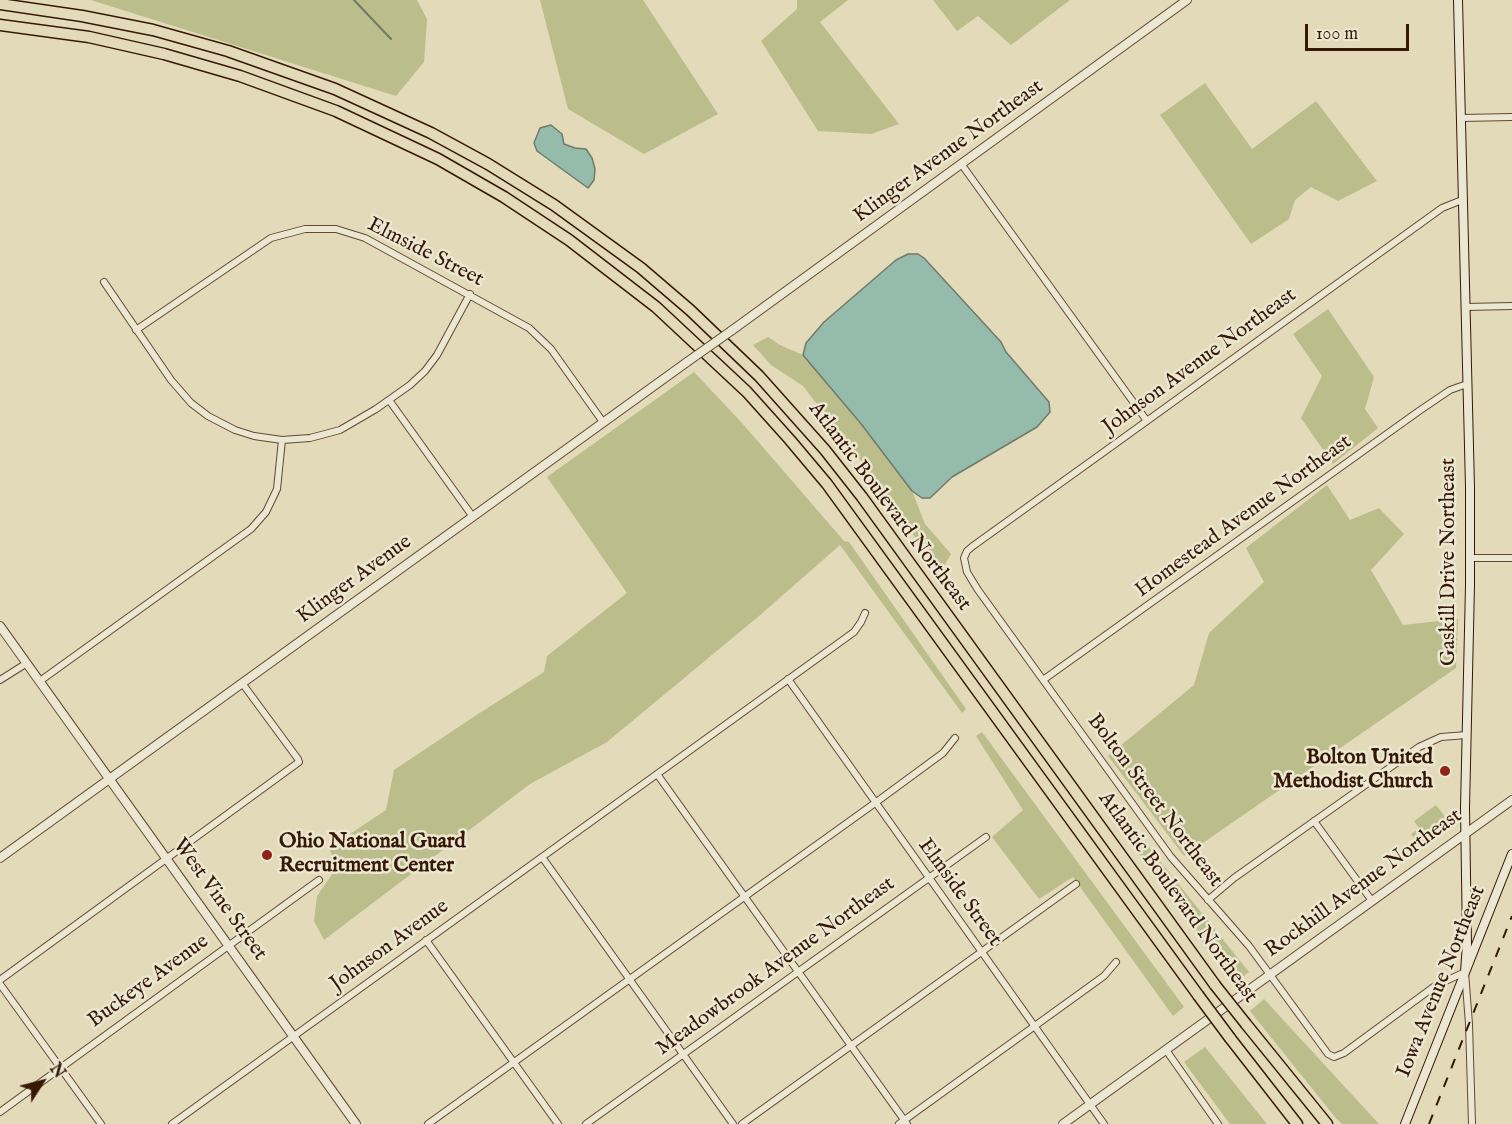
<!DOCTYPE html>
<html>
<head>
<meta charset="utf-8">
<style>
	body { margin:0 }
	#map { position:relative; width:1512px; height:1124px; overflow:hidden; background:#e2dab9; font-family:"IM FELL English",serif }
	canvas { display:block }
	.north { position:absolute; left:12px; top:1052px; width:60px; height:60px; -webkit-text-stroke:4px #ece7d2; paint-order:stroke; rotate:54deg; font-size:16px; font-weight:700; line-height:24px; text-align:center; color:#361805 }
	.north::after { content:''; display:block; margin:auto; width:21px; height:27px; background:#361805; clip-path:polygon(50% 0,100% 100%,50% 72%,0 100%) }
	.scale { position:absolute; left:1305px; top:24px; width:104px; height:27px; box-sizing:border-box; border:3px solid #361805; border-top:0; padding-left:8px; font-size:18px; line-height:21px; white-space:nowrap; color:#361805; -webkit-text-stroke:4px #ece7d2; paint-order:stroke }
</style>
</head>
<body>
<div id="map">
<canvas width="1512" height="1124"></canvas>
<div class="north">N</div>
<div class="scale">100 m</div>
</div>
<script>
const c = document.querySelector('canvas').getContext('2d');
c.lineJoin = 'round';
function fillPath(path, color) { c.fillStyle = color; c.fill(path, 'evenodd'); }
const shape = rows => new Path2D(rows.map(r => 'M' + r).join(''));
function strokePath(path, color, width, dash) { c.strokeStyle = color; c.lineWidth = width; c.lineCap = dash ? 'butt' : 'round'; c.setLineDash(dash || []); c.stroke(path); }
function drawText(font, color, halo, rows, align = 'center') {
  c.font = font + ' "IM FELL English",serif'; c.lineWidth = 5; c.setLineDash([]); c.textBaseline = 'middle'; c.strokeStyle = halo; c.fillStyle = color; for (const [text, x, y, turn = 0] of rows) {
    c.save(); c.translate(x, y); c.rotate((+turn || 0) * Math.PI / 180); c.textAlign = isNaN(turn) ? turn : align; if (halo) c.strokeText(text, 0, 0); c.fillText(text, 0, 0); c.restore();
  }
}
fillPath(shape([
	[91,0,417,0,427,19,424,62,396,96],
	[540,0,643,0,718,114,644,154,568,109],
	[797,0,848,0,820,22,899,124,871,134,818,131,761,41,797,9],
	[933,0,1070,0,1011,45,978,16,957,31],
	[1205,83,1252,149,1316,101,1377,181,1338,201,1311,187,1295,200,1289,219,1251,244,1160,115],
	[1328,309,1374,377,1365,409,1378,428,1333,464,1301,418,1322,376,1293,334],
	[768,337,780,345,803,355,862,425,912,491,925,524,951,554,940,573,875,479,803,386,771,365,753,345],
	[694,372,742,423,844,541,849,542,966,709,962,713,840,545,759,616,607,742,530,784,324,940,314,921,317,896,337,867,329,848,386,810,394,770,475,716,544,672,547,656,627,593,547,477],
	[1327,485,1350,520,1379,508,1404,534,1371,570,1403,625,1458,619,1456,668,1184,856,1108,756,1194,685,1209,633,1264,582,1246,548],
	[982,732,1184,1007,1173,1016,1073,877,1039,899,992,837,1023,810,976,736],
	[1436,805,1449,822,1419,844,1411,834,1419,828,1414,821],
	[1132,826,1249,972,1233,984,1122,830],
	[1264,999,1379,1124,1342,1124,1335,1117,1250,1011],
	[1205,1047,1267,1124,1230,1124,1184,1062]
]), '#bbbd8a');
const water = shape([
	[551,125,562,134,564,144,575,148,586,149,592,158,595,169,594,180,588,188,537,151,534,143,540,128,551,125],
	[908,254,918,254,924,258,1001,342,1006,352,1049,402,1050,412,1037,427,952,477,930,498,922,498,912,491,862,425,803,355,806,343,824,322,896,260,908,254]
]);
fillPath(water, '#95bbac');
strokePath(water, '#6f7a69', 1.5);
strokePath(shape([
	[354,0,391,39]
]), '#6f7a69', 2);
const minor = shape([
	[1461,118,1512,117],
	[962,165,1147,421],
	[1462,200,1442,208,1108,449,973,546,967,551,964,558,967,572,978,590,1171,857,1249,946,1328,1054,1334,1057,1344,1053,1435,986,1465,972,1469,1024,1472,1124],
	[104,282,171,380,191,403,208,416,235,430,254,436,282,440,310,438,340,430,376,409,410,385,425,371,437,355,470,294],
	[1465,307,1512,306],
	[136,330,271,238,305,229,336,229,365,238,529,328,551,349,603,422],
	[389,400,473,517],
	[1470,558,1512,558],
	[788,679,1104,1124],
	[0,680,27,663],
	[1043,680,1419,411,1450,390,1467,384],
	[40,681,251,529,266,512,277,489,282,440],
	[657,774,907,1124],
	[1314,821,1372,901],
	[542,857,733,1124],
	[1208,900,1234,878,1419,747,1441,737,1467,735],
	[426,940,558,1124],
	[0,980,299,762,298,759,242,683],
	[0,984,101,1124],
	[1166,1050,1218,1124],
	[0,1112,319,880],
	[172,1124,854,632,861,622,865,613],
	[428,1124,875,803,943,753,955,738],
	[586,1124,986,837],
	[742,1124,1076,884],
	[899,1124,1104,976,1116,962]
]);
const tertiary = shape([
	[731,331,1187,0],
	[0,626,356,1124],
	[0,858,687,362],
	[1063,1124,1512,800]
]);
const secondary = shape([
	[1458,0,1470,487,1470,585,1465,808,1467,944,1465,972],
	[1405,1124,1512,854]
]);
const motorway = shape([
	[0,4,82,16,153,30,228,51,335,89,431,133,488,164,554,205,641,268,690,310,759,376,825,450,862,497,1215,985],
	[0,25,89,37,164,54,240,76,336,111,438,159,504,197,569,240,656,307,747,392,790,440,827,484,1198,995],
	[1246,1024,1327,1124],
	[1230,1038,1297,1124]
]);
strokePath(minor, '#614832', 8);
strokePath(tertiary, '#614832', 10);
strokePath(secondary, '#361805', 10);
strokePath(motorway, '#361805', 13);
strokePath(minor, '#ece7d2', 6);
strokePath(tertiary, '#ece7d2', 8);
strokePath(secondary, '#ece7d2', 8);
strokePath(motorway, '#e2dab9', 10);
strokePath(shape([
	[1429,1124,1512,916]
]), '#361805', 2, [10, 10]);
const tertiaryBridge = shape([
	[687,362,731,331]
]);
const motorwayBridge = shape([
	[1215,985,1246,1024],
	[1198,995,1230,1038]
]);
strokePath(tertiaryBridge, '#614832', 10, []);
strokePath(motorwayBridge, '#361805', 13, []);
strokePath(tertiaryBridge, '#ece7d2', 8);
strokePath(motorwayBridge, '#e2dab9', 10);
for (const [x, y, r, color] of [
	[1445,771,6,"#8f2418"],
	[267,855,6,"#8f2418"]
]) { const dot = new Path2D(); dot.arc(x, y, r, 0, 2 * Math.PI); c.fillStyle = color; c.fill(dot); strokePath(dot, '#ece7d2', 2); }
drawText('21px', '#361805', '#ece7d2', [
	["Klinger Avenue Northeast",949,152,-36],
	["Elmside Street",425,253,27],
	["Johnson Avenue Northeast",1200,362,-36],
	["Atlantic Boulevard Northeast",889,507,53],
	["Homestead Avenue Northeast",1244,517,-36],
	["Gaskill Drive Northeast",1450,562,-90],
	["Klinger Avenue",355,580,-36],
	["Bolton Street Northeast",1154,801,53],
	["Rockhill Avenue Northeast",1364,884,-36],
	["Elmside Street",959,893,54],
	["Atlantic Boulevard Northeast",1177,898,54],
	["West Vine Street",219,900,54],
	["Johnson Avenue",390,946,-36],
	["Meadowbrook Avenue Northeast",776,967,-36],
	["Buckeye Avenue",149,982,-36],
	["Iowa Avenue Northeast",1442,982,-68]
]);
drawText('bold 21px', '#361805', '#ece7d2', [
	["Bolton United",1433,759],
	["Methodist Church",1433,783],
	["Ohio National Guard",279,843,"left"],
	["Recruitment Center",279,867,"left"]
], 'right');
</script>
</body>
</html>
